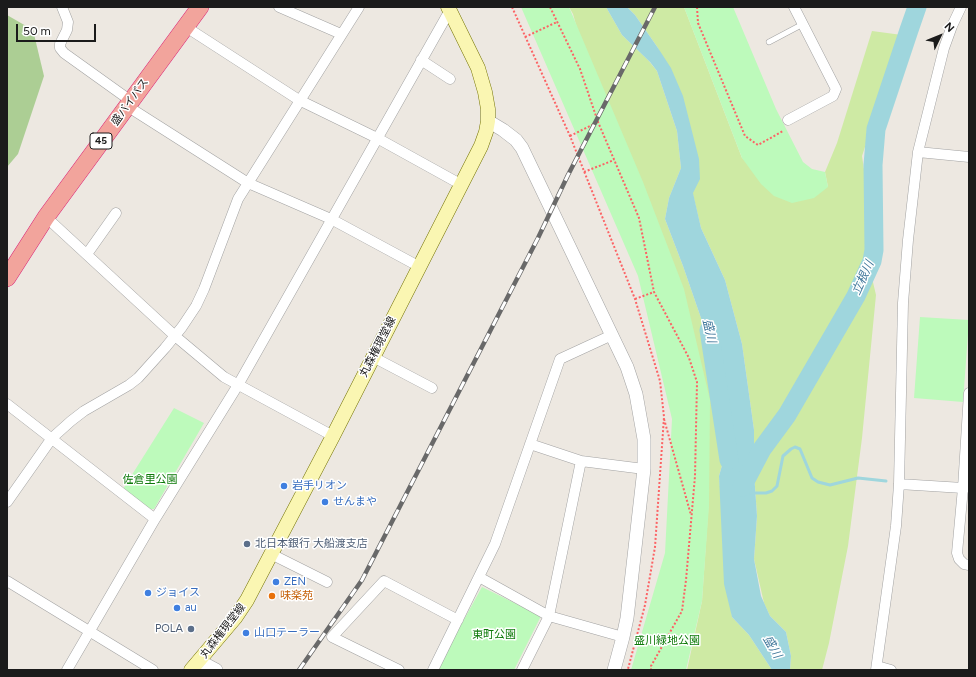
<!DOCTYPE html>
<html>
<head>
<meta charset="utf-8">
<style>
	body { margin:0 }
	#map { position:relative; width:976px; height:677px; overflow:hidden; background:#ede8e1; font-family:Figtree,sans-serif }
	canvas { display:block }
	.frame { position:absolute; inset:0; border:8px solid #1b1b1b; pointer-events:none }
	.north { position:absolute; left:920px; top:16px; width:40px; height:40px; -webkit-text-stroke:3px #fff; paint-order:stroke; rotate:47deg; font-size:11px; font-weight:700; line-height:16px; text-align:center; color:#1b1b1b }
	.north::after { content:''; display:block; margin:auto; width:14px; height:18px; background:#1b1b1b; clip-path:polygon(50% 0,100% 100%,50% 72%,0 100%) }
	.scale { position:absolute; left:16px; top:24px; width:80px; height:18px; box-sizing:border-box; border:2px solid #1b1b1b; border-top:0; padding-left:5px; font-size:12px; line-height:14px; white-space:nowrap; color:#1b1b1b; -webkit-text-stroke:3px #fff; paint-order:stroke }
</style>
</head>
<body>
<div id="map">
<canvas width="976" height="677"></canvas>
<div class="frame"></div>
<div class="north">N</div>
<div class="scale">50 m</div>
</div>
<script>
const c = document.querySelector('canvas').getContext('2d');
c.lineJoin = 'round';
function fillPath(path, color) { c.fillStyle = color; c.fill(path, 'evenodd'); }
const shape = rows => new Path2D(rows.map(r => 'M' + r).join(''));
function strokePath(path, color, width, dash) { c.strokeStyle = color; c.lineWidth = width; c.lineCap = dash ? 'butt' : 'round'; c.setLineDash(dash || []); c.stroke(path); }
function drawText(font, color, halo, rows, align = 'center') {
  c.font = font + ' Figtree,"Noto Sans JP",sans-serif'; c.lineWidth = 3; c.setLineDash([]); c.textBaseline = 'middle'; c.strokeStyle = halo; c.fillStyle = color; for (const [text, x, y, turn = 0] of rows) {
    c.save(); c.translate(x, y); c.rotate((+turn || 0) * Math.PI / 180); c.textAlign = isNaN(turn) ? turn : align; if (halo) c.strokeText(text, 0, 0); c.fillText(text, 0, 0); c.restore();
  }
}
fillPath(shape([
	[569,7,606,7,622,35,648,60,657,71,677,131,681,168,669,198,665,219,683,266,719,370,727,403,725,455,719,476,732,617,749,635,772,670,687,670,702,601,709,499,573,14],
	[627,7,684,7,742,158,828,187,825,172,837,143,872,31,902,35,862,156,868,196,868,261,876,295,862,438,848,546,829,643,822,670,790,670,791,656,786,632,770,616,764,603,754,559,757,516,754,472,754,430,742,344,725,280,701,228,658,48,635,15]
]), '#ceeaa4');
fillPath(shape([
	[7,15,33,30,44,76,18,154,7,167]
]), '#acce94');
fillPath(shape([
	[521,7,569,7,643,182,684,289,710,400,709,506,702,601,686,670,631,670,665,553,672,419,638,276],
	[684,7,733,7,776,109,803,162,812,169,825,172,828,187,814,198,792,203,774,196,761,184,742,158],
	[920,317,969,320,963,402,914,398],
	[174,408,204,423,154,509,148,509,123,489],
	[482,587,541,616,514,670,436,670]
]), '#bdfabb');
fillPath(shape([
	[606,7,627,7,635,15,658,48,671,68,683,96,699,159,700,179,693,193,701,228,725,280,742,344,754,430,754,472,757,516,754,559,761,596,770,616,786,632,791,656,790,670,772,670,749,635,732,617,724,584,719,476,725,455,727,403,719,370,683,266,665,219,669,198,681,168,677,131,657,71,650,62,622,35]
]), '#9fd6dd');
strokePath(shape([
	[751,493,766,493,772,491,777,486,783,456,791,449,795,447,800,449,812,478,818,482,830,485,858,478,886,481]
]), '#9fd6dd', 3);
strokePath(shape([
	[709,330,729,460],
	[742,487,762,449,787,415,856,296,872,261,874,250,873,165,876,129,909,30,917,7]
]), '#9fd6dd', 19);
const service = shape([
	[769,42,803,24]
]);
const minor = shape([
	[62,7,68,22,67,30,60,44,60,48,64,53,131,101],
	[279,7,341,34],
	[186,27,299,100,377,138,462,185],
	[421,60,450,79],
	[127,106,248,183,331,219,420,267],
	[788,120,833,96,836,89,794,7],
	[918,152,969,157],
	[46,217,175,336,224,377,333,436],
	[87,254,116,213],
	[373,357,432,388],
	[7,404,155,519],
	[530,444,581,461,644,469],
	[899,484,963,488,969,393],
	[969,487,963,488,957,553,959,559,964,564,969,565],
	[7,502,52,438,71,421,84,411,129,385,138,378,165,348,182,327,196,306,204,289,238,199,359,7],
	[271,554,327,582],
	[479,577,549,616,623,637],
	[7,581,153,670],
	[877,666,891,670],
	[67,670,155,519,238,385,450,10],
	[399,670,332,637,384,581,458,620],
	[433,670,495,544,560,359,612,335],
	[522,670,549,616,581,461],
	[876,670,896,526,899,484,903,303,908,240,918,152,944,48,952,26,961,7]
]);
const tertiary = shape([
	[488,121,503,130,516,140,522,148,627,367,636,394,644,439,644,469,627,618,623,637,614,670],
	[199,661,216,670]
]);
const secondary = shape([
	[191,670,235,618,247,600,333,436,481,146,486,132,488,121,488,109,485,92,478,68,448,7]
]);
const trunk = shape([
	[7,278,46,217,200,7]
]);
strokePath(service, '#a2a2a2', 6);
strokePath(minor, '#a2a2a2', 11);
strokePath(tertiary, '#a2a2a2', 14);
strokePath(secondary, '#737202', 15);
strokePath(trunk, '#d92075', 18);
strokePath(shape([
	[512,7,570,136,635,299,660,381,664,417,655,547,645,605,628,669],
	[550,7,580,69,598,122,639,218,654,292,689,358,697,382,695,476,686,580,682,611,651,666,651,670],
	[697,7,698,23,745,136,758,145,783,131],
	[525,37,557,22],
	[570,136,598,122],
	[584,172,614,160],
	[635,299,654,292],
	[664,419,691,515]
]), '#fc6365', 2, [2, 2]);
strokePath(service, '#fff', 5);
strokePath(minor, '#fff', 10);
strokePath(tertiary, '#fff', 13);
strokePath(secondary, '#faf6b2', 14);
strokePath(trunk, '#f2a49c', 17);
const rail = shape([
	[299,670,362,580,538,238,568,175,655,7]
]);
strokePath(rail, '#696969', 4.5);
strokePath(rail, '#fff', 3, [9]);
for (const [x, y, r, color] of [
	[284,486,4,"#3f7fe0"],
	[325,502,4,"#3f7fe0"],
	[247,544,4,"#5c6f8a"],
	[276,582,4,"#3f7fe0"],
	[148,593,4,"#3f7fe0"],
	[272,596,4,"#e8710a"],
	[177,608,4,"#3f7fe0"],
	[191,629,4,"#5c6f8a"],
	[246,633,4,"#3f7fe0"]
]) { const dot = new Path2D(); dot.arc(x, y, r, 0, 2 * Math.PI); c.fillStyle = color; c.fill(dot); strokePath(dot, '#fff', 1.5); }
for (const [x, y, w] of [
	[101,141,22]
]) { const box = new Path2D(); box.roundRect(x - w / 2, y - 8, w, 16, 3); c.fillStyle = '#fff'; c.fill(box); strokePath(box, '#1b1b1b', 1); }
drawText('bold 10px', '#1b1b1b', null, [
	["45",101,141]
]);
drawText('11px', '#1b1b1b', '#fff', [
	["盛バイパス",130,102,-54],
	["丸森権現堂線",378,347,-63],
	["丸森権現堂線",223,631,-52]
]);
drawText('11px', '#0d7a09', '#fff', [
	["佐倉里公園",150,480],
	["東町公園",494,635],
	["盛川緑地公園",667,641]
]);
drawText('11px', '#366cbe', '#fff', [
	["岩手リオン",292,486],
	["せんまや",333,502],
	["ZEN",284,582],
	["ジョイス",156,593],
	["au",185,608],
	["山口テーラー",254,633]
], 'left');
drawText('11px', '#4e5e75', '#fff', [
	["北日本銀行 大船渡支店",255,544],
	["POLA",183,629,"right"]
], 'left');
drawText('11px', '#c56008', '#fff', [
	["味楽苑",280,596]
], 'left');
drawText('italic 12px', '#42799c', '#fff', [
	["立根川",863,278,-66],
	["盛川",709,331,77],
	["盛川",772,647,60]
]);
</script>
</body>
</html>
